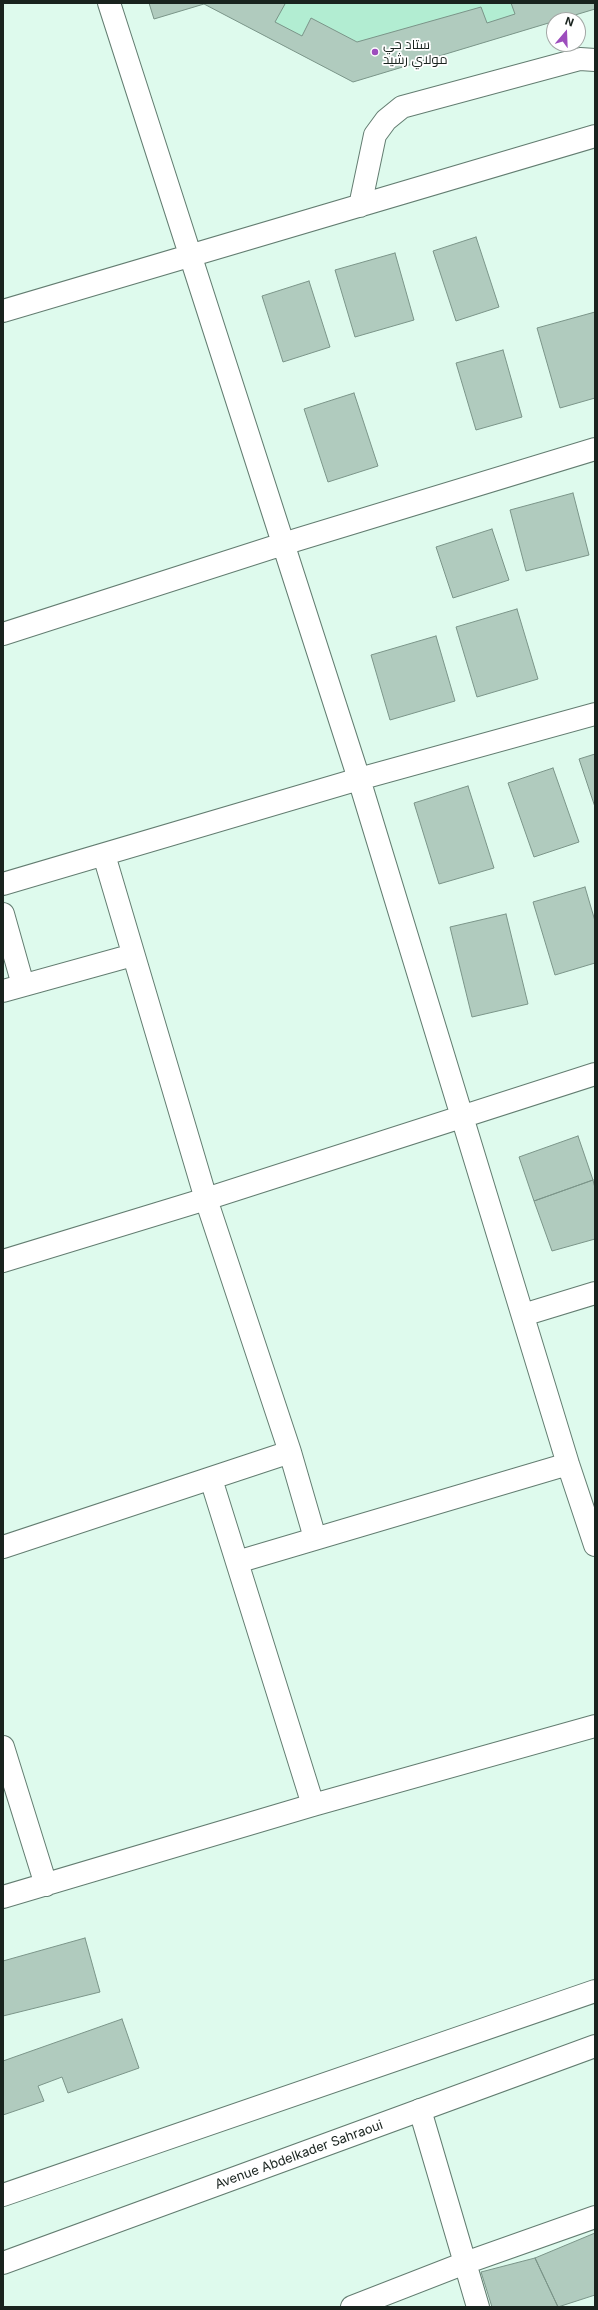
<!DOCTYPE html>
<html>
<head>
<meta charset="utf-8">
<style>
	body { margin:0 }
	#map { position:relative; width:598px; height:2310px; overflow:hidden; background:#defaed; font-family:Inter,sans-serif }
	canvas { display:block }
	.frame { position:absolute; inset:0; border:4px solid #19231e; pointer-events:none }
	.north { position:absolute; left:546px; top:12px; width:40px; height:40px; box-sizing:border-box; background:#fff; border:1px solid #a3a7a5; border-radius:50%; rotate:19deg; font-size:11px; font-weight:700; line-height:16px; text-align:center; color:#19231e }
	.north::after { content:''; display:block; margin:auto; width:14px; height:18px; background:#9d4dbd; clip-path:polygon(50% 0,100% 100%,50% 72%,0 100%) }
</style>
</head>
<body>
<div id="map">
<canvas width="598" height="2310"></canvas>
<div class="frame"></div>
<div class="north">N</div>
</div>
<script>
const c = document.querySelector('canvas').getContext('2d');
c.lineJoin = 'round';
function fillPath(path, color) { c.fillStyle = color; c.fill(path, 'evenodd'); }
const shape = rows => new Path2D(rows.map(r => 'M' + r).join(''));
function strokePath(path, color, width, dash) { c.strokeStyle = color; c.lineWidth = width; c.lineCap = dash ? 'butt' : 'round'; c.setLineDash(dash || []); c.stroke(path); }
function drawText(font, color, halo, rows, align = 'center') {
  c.font = font + ' Inter,Cairo,sans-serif'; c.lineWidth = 3.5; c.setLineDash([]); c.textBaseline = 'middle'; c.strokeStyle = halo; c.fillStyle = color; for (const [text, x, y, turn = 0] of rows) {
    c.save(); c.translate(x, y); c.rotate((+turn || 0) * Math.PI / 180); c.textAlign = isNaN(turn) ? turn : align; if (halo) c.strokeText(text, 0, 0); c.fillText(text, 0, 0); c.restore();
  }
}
fillPath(shape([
	[149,3,595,3,595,9,353,82,204,4,154,19]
]), '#b2edd2');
const building = shape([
	[149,3,282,3,285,4,275,22,302,36,311,18,357,42,481,7,487,23,515,14,511,3,595,3,595,9,353,82,204,4,154,19,149,3],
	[476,237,499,307,456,321,433,251,476,237],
	[395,253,414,320,355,337,335,270,395,253],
	[309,281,330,347,283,362,262,296,309,281],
	[595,312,595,398,560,408,537,328,595,312],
	[503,350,522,417,476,430,456,363,503,350],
	[354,393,378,466,328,482,304,409,354,393],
	[573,493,589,555,526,571,510,510,573,493],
	[492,529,509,580,453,598,436,547,492,529],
	[517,609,538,679,477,697,456,627,517,609],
	[436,636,455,701,390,720,371,655,436,636],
	[595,754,595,807,579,759,595,754],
	[553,768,579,842,534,857,508,783,553,768],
	[468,786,494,868,439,884,414,803,468,786],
	[585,887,595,921,595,963,555,975,533,902,585,887],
	[506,914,528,1004,472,1017,450,927,506,914],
	[578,1136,593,1180,534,1201,519,1157,578,1136],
	[593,1180,595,1188,595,1239,552,1251,534,1201,593,1180],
	[85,1938,100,1992,3,2016,3,1961,85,1938],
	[122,2019,139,2068,68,2093,62,2077,38,2086,44,2101,3,2115,3,2061,122,2019],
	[595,2233,595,2295,558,2307,535,2258,595,2233],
	[535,2258,558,2307,492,2307,481,2272,535,2258]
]);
fillPath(building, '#b0cbbe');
strokePath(building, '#7b9589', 1);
const minor = shape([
	[109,3,359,779,568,1464,595,1545],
	[360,206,375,135,386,120,402,107,580,59,595,60],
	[3,311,595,136],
	[3,634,283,544,595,449],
	[104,855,206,1199,290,1452,315,1538],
	[3,884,359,779,595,714],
	[3,914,23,985],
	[3,991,133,955],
	[3,1261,206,1199,595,1074],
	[523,1315,595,1293],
	[211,1479,313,1805],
	[3,1547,290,1452],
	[237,1562,568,1464],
	[3,1747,46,1885],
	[3,1897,313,1805,595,1726],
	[420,2110,478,2307],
	[352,2307,465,2263,595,2217]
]);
const major = shape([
	[3,2195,595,1991],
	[3,2263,595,2046]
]);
strokePath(minor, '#637d71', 24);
strokePath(major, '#637d71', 24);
strokePath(minor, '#fff', 22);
strokePath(major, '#fff', 22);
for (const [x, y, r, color] of [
	[375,52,4,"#9d4dbd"]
]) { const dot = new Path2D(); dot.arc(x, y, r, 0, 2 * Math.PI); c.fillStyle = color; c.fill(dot); strokePath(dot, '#fff', 1.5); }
drawText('13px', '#19231e', '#fff', [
	["ستاد حي",383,45],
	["مولاي رشيد",383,60]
], 'left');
drawText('13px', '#19231e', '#fff', [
	["Avenue Abdelkader Sahraoui",299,2155,-20]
]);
</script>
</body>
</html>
